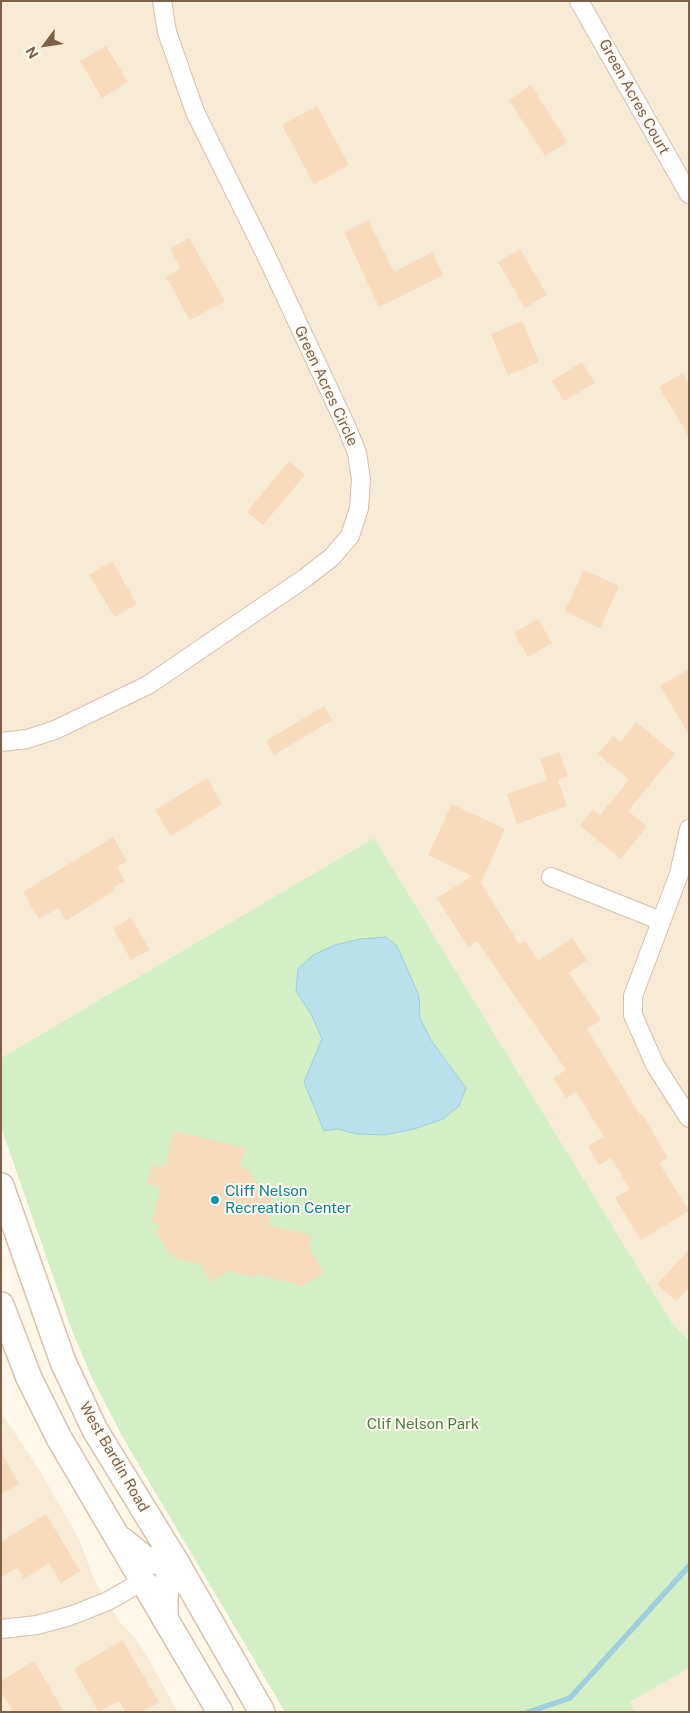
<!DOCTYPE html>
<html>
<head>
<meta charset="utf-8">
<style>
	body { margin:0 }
	#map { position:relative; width:690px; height:1713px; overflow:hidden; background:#fff8e9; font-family:"Public Sans",sans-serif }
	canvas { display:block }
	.frame { position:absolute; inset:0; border:2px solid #7e6048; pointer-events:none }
	.north { position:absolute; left:20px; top:20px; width:50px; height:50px; -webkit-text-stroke:4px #fffbf2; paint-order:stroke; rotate:239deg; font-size:14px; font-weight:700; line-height:20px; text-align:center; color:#7e6048 }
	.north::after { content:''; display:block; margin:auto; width:18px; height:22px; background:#7e6048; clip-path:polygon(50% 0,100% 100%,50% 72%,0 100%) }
</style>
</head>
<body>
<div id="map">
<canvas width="690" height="1713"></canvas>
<div class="frame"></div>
<div class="north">N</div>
</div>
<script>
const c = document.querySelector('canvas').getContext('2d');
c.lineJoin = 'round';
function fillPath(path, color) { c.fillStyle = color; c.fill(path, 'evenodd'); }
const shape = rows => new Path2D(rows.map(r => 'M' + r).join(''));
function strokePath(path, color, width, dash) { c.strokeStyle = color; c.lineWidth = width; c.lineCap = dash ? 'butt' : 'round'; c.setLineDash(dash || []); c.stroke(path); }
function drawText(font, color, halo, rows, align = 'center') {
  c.font = font + ' "Public Sans",sans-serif'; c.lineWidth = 4; c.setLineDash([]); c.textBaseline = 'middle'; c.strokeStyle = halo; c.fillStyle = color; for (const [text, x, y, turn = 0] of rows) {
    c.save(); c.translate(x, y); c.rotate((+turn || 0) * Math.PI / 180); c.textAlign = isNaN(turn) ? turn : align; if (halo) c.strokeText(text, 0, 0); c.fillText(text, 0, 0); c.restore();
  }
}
fillPath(shape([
	[1,1,689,1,689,1340,672,1323,374,838,1,1058],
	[1,1412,40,1471,79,1539,93,1577,121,1624,136,1639,147,1656,178,1712,1,1712],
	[689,1668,689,1712,635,1712,629,1702]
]), '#f7ebd6');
fillPath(shape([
	[374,838,672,1323,689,1340,689,1668,630,1702,635,1712,285,1712,122,1436,92,1378,71,1328,1,1127,1,1058]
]), '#d2efc5');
const water = shape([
	[386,937,397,946,419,996,420,1018,431,1040,466,1088,459,1106,443,1119,414,1129,385,1135,357,1134,337,1129,324,1131,304,1082,322,1039,312,1016,296,991,298,969,313,955,335,945,360,939,386,937]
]);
fillPath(water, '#bae0ec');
strokePath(water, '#9fcfdf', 1);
strokePath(shape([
	[528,1712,570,1698,689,1566]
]), '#9fcfdf', 5.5);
fillPath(shape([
	[106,46,128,82,102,98,80,61],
	[531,85,567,142,545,156,509,100],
	[317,106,349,165,314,184,282,125],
	[368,220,394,272,432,252,443,275,379,307,344,232],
	[189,238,225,301,190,320,166,277,181,268,170,249],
	[520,249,547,295,525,308,498,262],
	[522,321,539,362,508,375,491,334],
	[582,362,595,383,564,401,552,381],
	[683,373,689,383,689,437,659,387],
	[289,461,305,475,263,525,247,512],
	[112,561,137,604,115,617,89,575],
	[584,570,619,586,600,628,565,611],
	[538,619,552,643,528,657,514,633],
	[689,669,689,734,660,686],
	[324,706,332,720,274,755,266,741],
	[636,722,675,754,628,811,647,826,621,859,580,826,593,809,600,815,629,780,598,754,613,736,621,742],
	[559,752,568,776,558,780,567,806,517,824,507,794,547,780,540,759],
	[207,778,222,804,171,836,155,810],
	[452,804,505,829,481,883,519,944,525,941,538,961,572,938,587,960,569,973,601,1020,587,1029,640,1115,642,1114,668,1158,659,1163,689,1211,641,1240,615,1198,630,1189,611,1158,599,1165,588,1146,604,1137,576,1092,566,1098,553,1078,566,1070,477,941,468,947,437,898,472,876,428,855],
	[113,837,127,861,117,867,125,881,114,887,115,890,66,921,58,908,39,919,23,892],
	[131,918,150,950,131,960,113,928],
	[174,1131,245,1148,240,1167,248,1169,258,1185,275,1189,268,1225,311,1235,309,1247,324,1273,302,1286,259,1274,254,1277,228,1271,211,1282,200,1264,175,1258,172,1253,168,1252,156,1232,158,1224,152,1223,160,1187,147,1184,152,1164,165,1167],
	[689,1250,689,1288,676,1301,657,1284],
	[1,1452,19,1484,1,1494],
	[46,1514,80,1571,61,1583,49,1563,24,1579,17,1568,1,1577,1,1542],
	[122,1640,159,1702,141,1712,125,1712,119,1701,99,1712,74,1669],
	[34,1661,64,1712,13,1712,1,1692,1,1681]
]), '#f8dabd');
const street = shape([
	[579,1,689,194],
	[1,742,27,739,55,730,148,685,305,578,332,557,350,536,359,508,361,479,357,453,347,428,266,255,195,112,167,32,162,1],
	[689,829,679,874,633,996,633,1015,655,1065,689,1118],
	[551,877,661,921],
	[1,1629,37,1625,70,1616,108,1601,143,1581]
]);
const secondary = shape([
	[1,1186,63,1362,95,1430,176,1562,262,1712],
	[1,1305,29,1378,59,1438,220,1712],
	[122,1540,144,1558,163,1563,176,1562,167,1582,165,1596,165,1619]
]);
strokePath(street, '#d3c1ac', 20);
strokePath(secondary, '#d7c2aa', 28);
strokePath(street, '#fff', 18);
strokePath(secondary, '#fff', 25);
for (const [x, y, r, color] of [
	[215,1200,5,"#0f9aa8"]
]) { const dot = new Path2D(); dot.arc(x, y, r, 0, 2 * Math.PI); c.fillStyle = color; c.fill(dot); strokePath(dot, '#fffbf2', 2); }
drawText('15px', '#7e6048', '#fffbf2', [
	["Green Acres Court",634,97,61],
	["Green Acres Circle",326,386,65],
	["West Bardin Road",114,1457,60]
]);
drawText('15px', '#0d838f', '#fffbf2', [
	["Cliff Nelson",225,1191],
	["Recreation Center",225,1208]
], 'left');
drawText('15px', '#497f3c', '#fffbf2', [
	["Clif Nelson Park",423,1424]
]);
</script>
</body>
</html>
